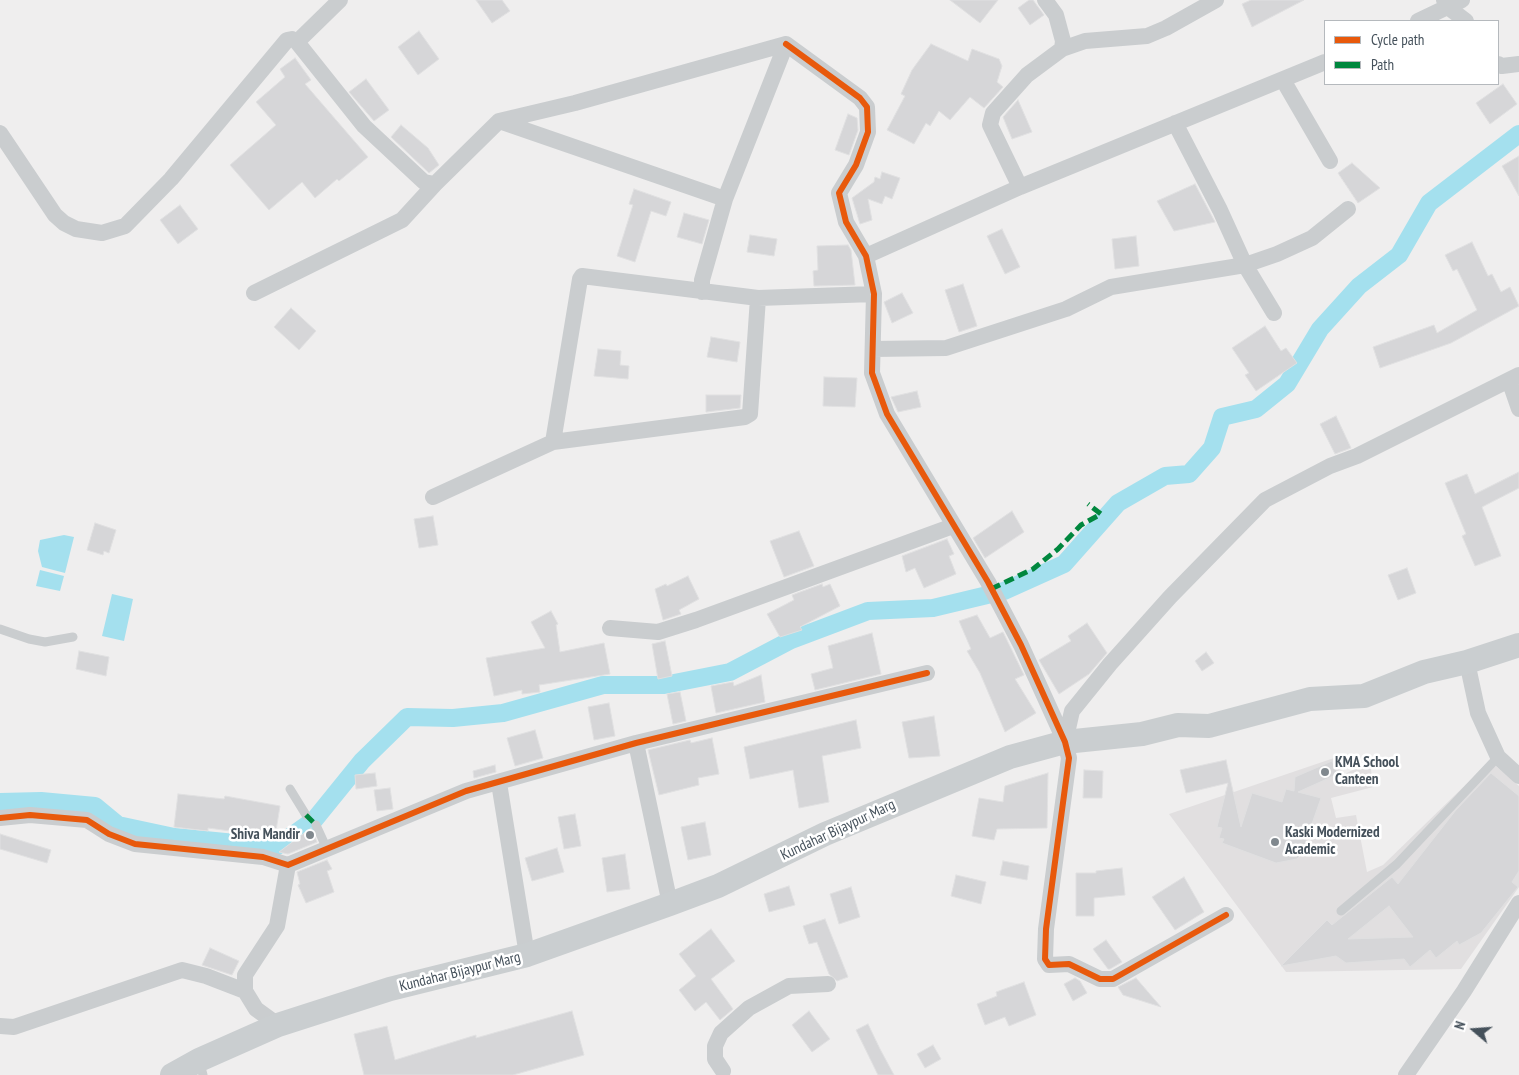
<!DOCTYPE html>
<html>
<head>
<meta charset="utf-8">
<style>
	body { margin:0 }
	#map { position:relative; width:1519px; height:1075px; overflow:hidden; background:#efeeee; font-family:"PT Sans Narrow",sans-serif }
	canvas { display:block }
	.legend { position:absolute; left:1324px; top:20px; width:175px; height:65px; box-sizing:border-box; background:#fff; border:1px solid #b5b9bd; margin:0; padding:6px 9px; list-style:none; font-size:15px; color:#45515b }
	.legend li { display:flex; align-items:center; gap:10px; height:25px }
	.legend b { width:25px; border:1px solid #b5b9bd }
	.north { position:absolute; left:1449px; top:1005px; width:50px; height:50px; -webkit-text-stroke:4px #fff; paint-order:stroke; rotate:288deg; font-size:14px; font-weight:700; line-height:20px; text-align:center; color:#45515b }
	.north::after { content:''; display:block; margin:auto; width:18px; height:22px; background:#45515b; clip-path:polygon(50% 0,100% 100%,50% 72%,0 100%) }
</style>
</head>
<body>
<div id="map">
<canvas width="1519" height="1075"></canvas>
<ul class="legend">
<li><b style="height:6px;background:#e8590c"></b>Cycle path</li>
<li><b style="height:6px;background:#00873e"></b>Path</li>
</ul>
<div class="north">N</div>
</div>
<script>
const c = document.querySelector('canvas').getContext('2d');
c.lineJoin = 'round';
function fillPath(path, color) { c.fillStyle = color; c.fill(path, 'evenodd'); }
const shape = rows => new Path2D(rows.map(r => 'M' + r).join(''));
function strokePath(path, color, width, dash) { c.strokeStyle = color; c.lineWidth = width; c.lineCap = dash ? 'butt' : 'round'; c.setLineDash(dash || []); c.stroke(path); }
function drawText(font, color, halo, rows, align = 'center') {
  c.font = font + ' "PT Sans Narrow",sans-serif'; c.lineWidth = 5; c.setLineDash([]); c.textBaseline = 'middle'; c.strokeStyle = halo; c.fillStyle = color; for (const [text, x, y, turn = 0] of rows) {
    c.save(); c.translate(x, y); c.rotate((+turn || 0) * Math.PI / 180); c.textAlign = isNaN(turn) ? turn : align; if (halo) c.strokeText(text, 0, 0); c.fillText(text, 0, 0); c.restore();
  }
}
fillPath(shape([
	[1337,757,1343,775,1370,761,1373,787,1331,798,1336,818,1356,815,1367,872,1383,865,1490,761,1519,786,1519,887,1461,969,1286,972,1169,814]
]), '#e1dfe0');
fillPath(shape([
	[64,535,74,537,65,573,42,567,38,551,40,540],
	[40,570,64,576,60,591,36,586],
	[112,594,133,599,124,641,102,636]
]), '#a4e0ee');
strokePath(shape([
	[0,802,41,801,95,806,118,825,174,837,276,847,315,819,362,761,407,717,453,718,503,713,603,685,664,685,730,672,791,640,868,611,933,608,1004,591,1064,564,1118,503,1165,476,1189,474,1212,448,1222,417,1256,409,1287,384,1320,329,1359,286,1399,255,1429,203,1519,134]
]), '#a4e0ee', 18);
const building = shape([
	[476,0,502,0,510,11,492,23,476,0],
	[950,0,998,0,980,23,950,0],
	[1029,0,1033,0,1044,15,1030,25,1018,8,1029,0],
	[1251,0,1304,0,1252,27,1242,4,1251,0],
	[419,31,439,59,418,75,398,47,419,31],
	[931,44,968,61,972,49,999,59,1002,66,997,82,1003,87,984,108,970,97,950,120,939,111,930,126,926,123,914,144,887,130,905,96,901,94,912,70,931,44],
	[295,58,311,80,305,84,368,157,339,181,337,179,315,198,302,182,269,210,230,165,276,125,256,102,285,77,280,69,295,58],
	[366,79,389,110,374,121,349,92,366,79],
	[1503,84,1517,104,1490,124,1476,103,1503,84],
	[1018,100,1032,132,1012,139,1003,117,1018,100],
	[848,114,857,118,858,130,849,155,835,150,848,114],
	[401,125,428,148,439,165,429,173,391,137,401,125],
	[1519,156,1519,196,1502,166,1519,156],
	[1352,163,1380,188,1358,203,1338,173,1352,163],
	[882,172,900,178,892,199,885,196,882,204,868,199,872,220,860,224,852,198,874,182,875,177,880,179,882,172],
	[1195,184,1215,222,1174,231,1157,201,1195,184],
	[634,189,671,202,666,216,651,211,635,262,617,256,633,205,629,204,634,189],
	[180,205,198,229,178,244,160,220,180,205],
	[684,213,709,220,702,244,677,237,684,213],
	[1002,229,1020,267,1005,274,987,236,1002,229],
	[750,235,777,239,774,256,747,252,750,235],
	[1136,236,1139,266,1115,269,1112,239,1136,236],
	[1472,242,1488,276,1492,274,1501,292,1510,287,1519,306,1451,343,1380,368,1373,347,1434,325,1437,333,1477,310,1457,269,1453,271,1445,255,1472,242],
	[848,245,851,250,855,285,814,286,813,271,818,270,817,246,848,245],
	[963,284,977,326,959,332,945,290,963,284],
	[902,293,913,313,892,323,884,302,902,293],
	[291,308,316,331,299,350,274,327,291,308],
	[1265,326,1281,351,1286,348,1297,363,1256,391,1245,375,1249,373,1232,348,1265,326],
	[711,337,740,342,737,362,707,357,711,337],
	[598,349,621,351,620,365,629,366,628,379,594,376,598,349],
	[824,377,857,378,855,407,823,406,824,377],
	[917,391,921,407,898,412,891,397,917,391],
	[706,395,741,395,740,408,706,412,706,395],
	[1336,416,1351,448,1335,454,1320,424,1336,416],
	[1519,472,1519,488,1482,507,1501,556,1475,566,1462,536,1466,534,1445,483,1467,474,1475,494,1519,472],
	[1012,511,1024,532,985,558,973,538,1012,511],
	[433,516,438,545,419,548,414,519,433,516],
	[95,523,116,530,109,553,104,551,103,555,87,550,95,523],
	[799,531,814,566,784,577,770,541,799,531],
	[947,539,954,554,949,556,956,574,924,588,915,568,906,572,902,556,947,539],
	[1407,568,1416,593,1398,600,1388,575,1407,568],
	[688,576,699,599,679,610,681,614,663,620,655,589,666,584,667,586,688,576],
	[822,584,823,587,830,584,840,606,800,627,802,630,780,637,767,614,794,600,792,595,822,584],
	[551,611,558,624,556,625,560,652,604,643,610,674,539,685,540,692,522,694,522,690,494,696,486,658,545,648,531,622,551,611],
	[977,615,990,638,1003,632,1024,675,1015,679,1036,713,1005,732,980,673,967,651,971,649,959,621,977,615],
	[1087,623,1107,653,1089,674,1059,694,1039,660,1071,641,1068,636,1087,623],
	[872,633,881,674,815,690,811,674,833,668,828,646,872,633],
	[665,641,672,676,658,679,652,644,665,641],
	[79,651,109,657,106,676,76,669,79,651],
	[1206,652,1214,663,1202,671,1195,661,1206,652],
	[761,675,765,702,716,713,711,686,733,682,734,686,761,675],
	[680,692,686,721,673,724,667,694,680,692],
	[609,703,615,736,594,740,588,707,609,703],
	[934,716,940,756,909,758,902,722,934,716],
	[856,720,861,748,822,756,829,802,799,808,793,770,750,779,744,747,856,720],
	[535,730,543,758,515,766,507,738,535,730],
	[712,738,719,774,698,778,699,785,659,795,648,750,690,740,691,743,712,738],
	[1226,760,1241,827,1252,793,1282,802,1286,789,1294,791,1295,777,1332,761,1338,774,1298,792,1321,798,1301,855,1297,859,1276,863,1222,843,1224,839,1219,838,1222,828,1217,827,1228,783,1186,793,1180,770,1226,760],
	[495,765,496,772,474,778,473,771,495,765],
	[1084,770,1103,771,1102,798,1083,798,1084,770],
	[375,773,377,786,356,789,355,775,375,773],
	[1048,773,1047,828,997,829,994,840,972,836,979,798,1003,802,1005,786,1048,773],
	[1491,773,1519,796,1519,871,1512,882,1518,887,1481,933,1459,945,1457,941,1436,958,1430,950,1410,967,1404,959,1346,963,1336,956,1281,966,1327,920,1332,925,1392,877,1398,884,1456,810,1491,773],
	[1389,906,1413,937,1348,939,1389,906],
	[390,788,393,809,377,811,374,790,390,788],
	[178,794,224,799,225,796,280,806,275,837,208,828,208,831,174,827,178,794],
	[575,814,581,846,564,849,558,817,575,814],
	[705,822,711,855,688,860,681,827,705,822],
	[311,828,317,842,288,854,279,852,311,828],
	[0,834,51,850,47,863,0,849,0,834],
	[557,848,564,872,532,881,525,858,557,848],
	[625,854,630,889,607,892,602,858,625,854],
	[327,860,332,869,327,871,334,892,306,903,298,885,300,884,297,872,327,860],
	[1003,861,1029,866,1027,880,1000,875,1003,861],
	[1122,868,1125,895,1094,898,1094,916,1076,916,1076,873,1096,873,1096,871,1122,868],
	[956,875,986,882,981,904,951,896,956,875],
	[1184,877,1204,912,1175,930,1152,897,1184,877],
	[789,886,795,905,769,912,764,894,789,886],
	[851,887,860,917,839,924,830,894,851,887],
	[825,919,848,977,837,981,829,974,817,942,809,944,803,926,825,919],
	[711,929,735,961,711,979,733,1009,720,1020,706,1002,695,1011,679,990,696,976,679,954,711,929],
	[1106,940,1122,962,1110,969,1108,969,1093,949,1106,940],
	[210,948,239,961,232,975,202,965,210,948],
	[1075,978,1080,981,1087,993,1073,1001,1064,984,1075,978],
	[1136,978,1161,1007,1123,995,1118,987,1136,978],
	[1024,982,1036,1015,1009,1026,1005,1017,985,1025,977,1004,997,996,996,992,1024,982],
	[572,1011,584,1055,513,1075,364,1075,354,1034,387,1026,395,1060,476,1035,476,1038,572,1011],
	[809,1011,830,1039,812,1052,792,1025,809,1011],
	[868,1024,880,1049,894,1075,878,1075,856,1030,868,1024],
	[933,1045,941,1059,925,1068,917,1054,933,1045]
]);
fillPath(building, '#d6d6d8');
strokePath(building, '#e0e0e1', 1);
strokePath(shape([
	[0,629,29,639,45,642,73,637],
	[290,789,306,815],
	[316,825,327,849],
	[1341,911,1397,864,1498,757],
	[199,1060,203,1075]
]), '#cacdcf', 9);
strokePath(shape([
	[1045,0,1056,15,1063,41,1062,49],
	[1444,0,1449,8,1466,21],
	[1418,21,1462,0],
	[297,42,340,0],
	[786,44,860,98,867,107,868,132,856,165,839,193,846,222,866,256,874,294,872,373,887,414,988,582,1021,645,1065,742,1069,758,1046,929,1045,959,1049,965,1069,964,1100,979,1113,979,1226,915],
	[1498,64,1502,66,1519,64],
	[1283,80,1330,161],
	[499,121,725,199],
	[1175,123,1220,210,1245,265,1274,313],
	[0,133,55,215,64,223,76,229,102,233,125,226,171,179,287,40,292,39,297,42,364,126,424,182,435,184],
	[1020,187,990,125,993,113,1027,75,1062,49,1085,41,1147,36,1166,28,1216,0],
	[866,256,1020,187,1325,62],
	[702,292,702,280,725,199,786,44],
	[254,293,402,220,435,184,499,121,575,103,786,44],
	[873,349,946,348,1066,309,1111,287,1245,265,1277,254,1312,238,1348,209],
	[1509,380,1519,409],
	[553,442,580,279,582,276,758,298,874,294],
	[433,497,553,442,745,417,750,414,758,298],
	[610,628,658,632,696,620,953,526],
	[1467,662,1478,713,1498,757,1519,776],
	[1065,742,1072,711,1110,664,1170,597,1265,500,1330,466,1357,456,1519,375],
	[636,743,670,904],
	[499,783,527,955],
	[0,818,30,815,87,820,109,834,135,844,263,857,288,865,466,791,636,743,927,673],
	[278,1025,256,1009,245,991,245,975,277,926,288,865],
	[0,1026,14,1027,182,970,206,976,245,991],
	[723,1071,715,1059,715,1046,721,1033,749,1008,789,986,828,984],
	[1406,1075,1464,991,1519,903]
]), '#cacdcf', 16);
strokePath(shape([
	[172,1075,199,1060,278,1025,390,989,527,955,670,904,718,886,825,834,1010,757,1065,742,1142,734,1178,725,1209,726,1310,699,1364,696,1424,672,1467,662,1519,645]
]), '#caced0', 24);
strokePath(shape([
	[991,589,1033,569,1058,549,1081,525,1101,514,1088,504],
	[306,815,316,825]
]), '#00873e', 5, [10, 5]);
strokePath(shape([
	[786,44,860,98,867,107,868,132,856,165,839,193,846,222,866,256,874,294,872,373,887,414,988,582,1021,645,1065,742,1069,758,1046,929,1045,959,1049,965,1069,964,1100,979,1113,979,1226,915],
	[0,818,30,815,87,820,109,834,135,844,263,857,288,865,466,791,636,743,927,673]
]), '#e8590c', 6);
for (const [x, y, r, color] of [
	[1325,772,5,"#80888e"],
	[310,835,5,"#80888e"],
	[1275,842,5,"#80888e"]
]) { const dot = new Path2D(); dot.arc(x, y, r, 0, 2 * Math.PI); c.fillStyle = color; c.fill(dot); strokePath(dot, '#fff', 2); }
drawText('bold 15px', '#45515b', '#fff', [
	["KMA School",1335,763],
	["Canteen",1335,780],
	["Kaski Modernized",1285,833],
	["Academic",1285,850],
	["Shiva Mandir",300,835,"right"]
], 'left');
drawText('15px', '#45515b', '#fff', [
	["Kundahar Bijaypur Marg",838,830,-25],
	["Kundahar Bijaypur Marg",460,972,-14]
]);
</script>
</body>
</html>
